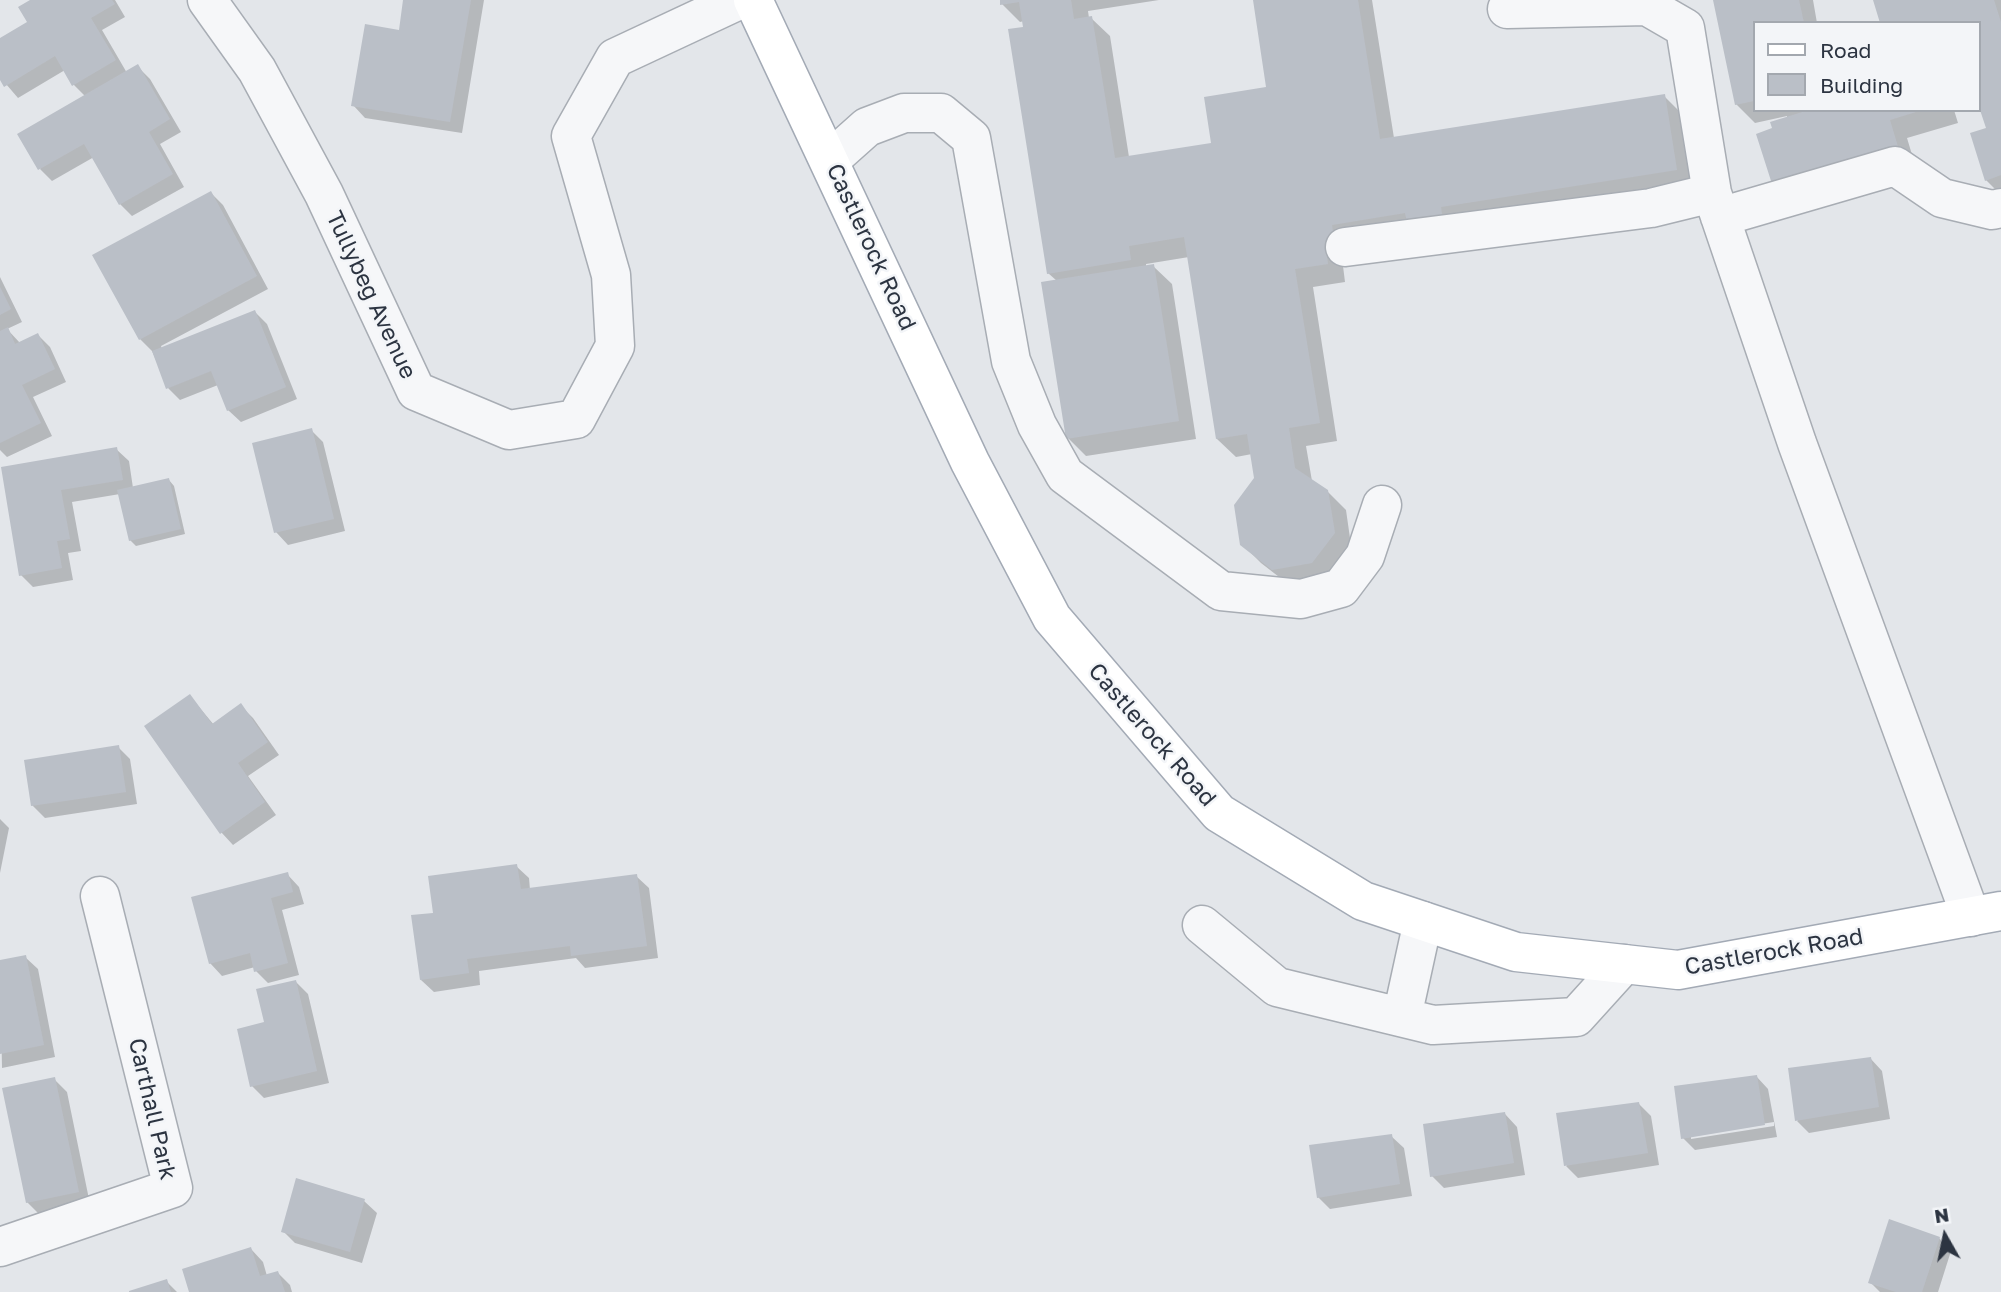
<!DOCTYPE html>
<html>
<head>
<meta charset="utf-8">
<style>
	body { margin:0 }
	#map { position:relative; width:2001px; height:1292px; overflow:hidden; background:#e3e6ea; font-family:"Golos Text",sans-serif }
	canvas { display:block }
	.legend { position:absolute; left:1753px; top:21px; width:228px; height:91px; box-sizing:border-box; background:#f3f5f8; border:2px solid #a3a8af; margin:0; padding:9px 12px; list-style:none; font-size:21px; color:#2c3441 }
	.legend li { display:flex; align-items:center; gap:14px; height:35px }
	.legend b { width:35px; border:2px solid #a3a8af }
	.north { position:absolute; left:1910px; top:1201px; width:70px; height:70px; -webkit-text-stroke:5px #f3f5f8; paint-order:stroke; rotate:351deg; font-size:19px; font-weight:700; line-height:28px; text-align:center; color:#2c3441 }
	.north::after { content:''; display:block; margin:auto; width:24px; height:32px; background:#2c3441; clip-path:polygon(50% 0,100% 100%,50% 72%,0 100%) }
</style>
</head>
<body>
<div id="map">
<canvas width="2001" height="1292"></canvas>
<ul class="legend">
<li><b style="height:9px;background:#fff"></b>Road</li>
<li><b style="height:19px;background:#babfc7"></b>Building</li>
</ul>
<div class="north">N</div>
</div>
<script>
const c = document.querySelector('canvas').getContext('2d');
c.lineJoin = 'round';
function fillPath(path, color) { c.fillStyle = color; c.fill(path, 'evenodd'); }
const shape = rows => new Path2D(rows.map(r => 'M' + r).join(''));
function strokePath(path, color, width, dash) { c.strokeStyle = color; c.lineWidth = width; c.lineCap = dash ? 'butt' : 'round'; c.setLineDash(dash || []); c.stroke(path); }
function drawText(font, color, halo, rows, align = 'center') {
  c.font = font + ' "Golos Text",sans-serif'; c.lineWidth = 5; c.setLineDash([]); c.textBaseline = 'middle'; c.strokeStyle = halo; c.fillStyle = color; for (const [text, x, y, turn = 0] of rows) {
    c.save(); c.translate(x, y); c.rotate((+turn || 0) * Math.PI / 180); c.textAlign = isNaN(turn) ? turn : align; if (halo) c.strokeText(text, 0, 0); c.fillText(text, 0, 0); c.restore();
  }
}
fillPath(shape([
	[33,0,115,0,125,17,102,30,127,73,138,67,150,79,181,132,160,144,184,187,132,216,120,204,94,157,52,181,40,169,86,97,74,85,65,70,18,98,0,77,0,40,30,23],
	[405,0,484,0,462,133,365,118,353,105,400,32],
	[1001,0,1159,0,1088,11,1089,18,1091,18,1110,36,1129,157,1213,144,1268,88,1254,0,1372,0,1394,138,1664,96,1682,114,1694,188,1343,266,1345,282,1313,287,1337,441,1306,446,1312,481,1327,491,1346,510,1352,552,1331,581,1292,587,1261,563,1242,544,1256,478,1252,454,1236,457,1217,439,1189,257,1146,264,1146,267,1153,266,1172,284,1196,439,1086,456,1068,438,1057,281,1048,273,1025,28,1024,21,1020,22,1002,4],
	[1715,0,1813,0,1817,23,1754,23,1754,110,1954,110,1958,123,1907,138,1916,168,1774,130,1787,119,1787,116,1755,123,1736,104],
	[1875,0,2001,0,2001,195,1986,180,1988,129,1978,23],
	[211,193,223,205,268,289,161,346,162,349,255,312,267,324,297,399,241,422,228,410,218,385,180,400,168,388,152,351,140,339],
	[0,277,22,322,7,329,20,343,38,335,50,347,66,382,33,397,52,436,7,457,0,450],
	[311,430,323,442,345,531,288,545,276,532],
	[116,449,129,461,133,488,169,480,174,486,185,534,136,546,130,540,120,494,72,502,81,551,68,553,73,580,33,587,21,575,3,468],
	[190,696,214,725,241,706,253,718,279,755,248,776,276,815,233,845,221,832],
	[118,747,130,759,137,804,45,818,32,805],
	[0,819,9,828,0,873],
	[516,866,529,878,530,890,636,876,649,888,658,958,585,968,576,958,479,971,480,985,434,992,421,980,435,914],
	[287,874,299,887,304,904,282,910,299,975,268,983,256,971,255,967,222,976,210,963],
	[25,957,38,969,55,1057,2,1068,0,962],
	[296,982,308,994,329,1083,264,1098,252,1086],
	[1870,1058,1882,1071,1890,1119,1809,1133,1797,1121],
	[1756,1076,1768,1089,1777,1137,1695,1150,1683,1138],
	[1774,1122,1774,1126,1691,1139,1691,1135],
	[54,1079,67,1092,90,1204,39,1214,27,1202],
	[1639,1104,1651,1116,1659,1165,1578,1178,1566,1166],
	[1505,1114,1517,1127,1525,1175,1444,1188,1432,1176],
	[1391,1136,1404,1148,1412,1196,1330,1209,1318,1197],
	[364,1201,377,1213,362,1263,295,1243,283,1231],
	[1939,1238,1951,1251,1938,1292,1880,1292,1870,1282],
	[251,1249,263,1262,267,1276,278,1273,290,1285,292,1292,191,1292],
	[166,1281,177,1292,133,1292]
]), '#0003');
fillPath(shape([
	[30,0,112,0,115,4,91,18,116,60,72,86,55,56,4,87,0,80,0,38,27,22,18,7],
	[403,0,471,0,450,122,351,106,365,24,399,30],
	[1000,0,1071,0,1074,19,1092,16,1115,158,1211,143,1204,97,1266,87,1253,0,1358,0,1380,139,1665,94,1677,170,1441,207,1443,222,1408,227,1405,213,1332,225,1335,247,1326,248,1328,264,1295,269,1320,423,1289,428,1295,468,1328,490,1335,533,1312,563,1272,570,1240,545,1234,505,1254,478,1247,434,1216,439,1184,237,1129,246,1131,260,1047,274,1008,29,1023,27,1019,2,1000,5],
	[1713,0,1799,0,1804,23,1754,23,1754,101,1735,105],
	[1873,0,1994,0,2001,22,2001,175,1985,181,1970,133,1986,128,1978,104,1978,23,1880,23],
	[138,64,170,119,149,132,173,174,119,205,84,144,38,170,17,134],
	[1809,110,1919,110,1919,111,1890,120,1899,150,1772,184,1756,134,1772,128,1770,122],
	[211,191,257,276,139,340,92,255],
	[1154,264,1179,421,1066,439,1041,282],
	[0,287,11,309,0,315],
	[255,310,286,387,227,411,211,371,166,389,152,351],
	[8,327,15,344,38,333,55,369,22,385,41,423,0,443,0,331],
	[312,428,334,519,274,533,252,443],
	[117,447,123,480,61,490,70,539,57,541,62,568,19,576,1,467],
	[169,478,181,529,129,541,117,490],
	[190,694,212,724,241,703,268,742,238,763,265,802,220,834,144,726],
	[119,745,126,792,31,806,24,760],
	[517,864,521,889,637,874,647,946,571,956,570,946,467,959,469,973,420,980,411,915,433,913,428,876],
	[288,872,293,892,271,898,288,963,254,972,250,953,209,964,191,897],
	[26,955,44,1045,0,1054,0,960],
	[296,980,317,1071,250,1087,237,1029,264,1022,256,989],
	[1871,1057,1879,1107,1795,1121,1788,1068],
	[1757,1075,1765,1125,1681,1139,1674,1086],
	[55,1077,79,1192,26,1203,2,1088],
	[1639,1102,1648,1153,1564,1166,1556,1113],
	[1505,1112,1514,1163,1430,1177,1423,1124],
	[1392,1134,1400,1184,1317,1198,1309,1145],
	[296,1178,365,1199,350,1252,281,1232],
	[1889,1219,1940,1237,1922,1292,1896,1292,1868,1283],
	[251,1247,260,1276,278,1271,285,1292,189,1292,182,1269],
	[167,1279,171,1292,129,1292,129,1291]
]), '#babfc7');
const minor = shape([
	[207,0,257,70,324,194,416,391,509,430,576,419,615,346,611,275,571,136,615,58,739,0],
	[1507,9,1647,6,1685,28,1712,193,1797,443,1971,917],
	[830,160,867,127,904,113,941,113,971,138,1011,361,1037,425,1065,475,1221,591,1301,599,1341,588,1365,556,1382,505],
	[1720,217,1895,166,1942,198,1992,210,2001,208],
	[1345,247,1651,208,1712,193],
	[1202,925,1277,987,1433,1025,1576,1017,1624,964],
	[1402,1017,1423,921],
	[0,1247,173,1188,100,896]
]);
const major = shape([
	[753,0,970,462,1052,618,1219,813,1363,901,1516,952,1678,970,2001,911]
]);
strokePath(minor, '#a8adb4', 41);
strokePath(major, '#a3aab5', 41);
strokePath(minor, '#f6f7f9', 38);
strokePath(major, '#fff', 38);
drawText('23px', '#2c3441', '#f3f5f8', [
	["Castlerock Road",871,247,65],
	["Tullybeg Avenue",371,295,65],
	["Castlerock Road",1152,735,49],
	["Castlerock Road",1774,952,-10],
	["Carthall Park",152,1109,77]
]);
</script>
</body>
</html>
